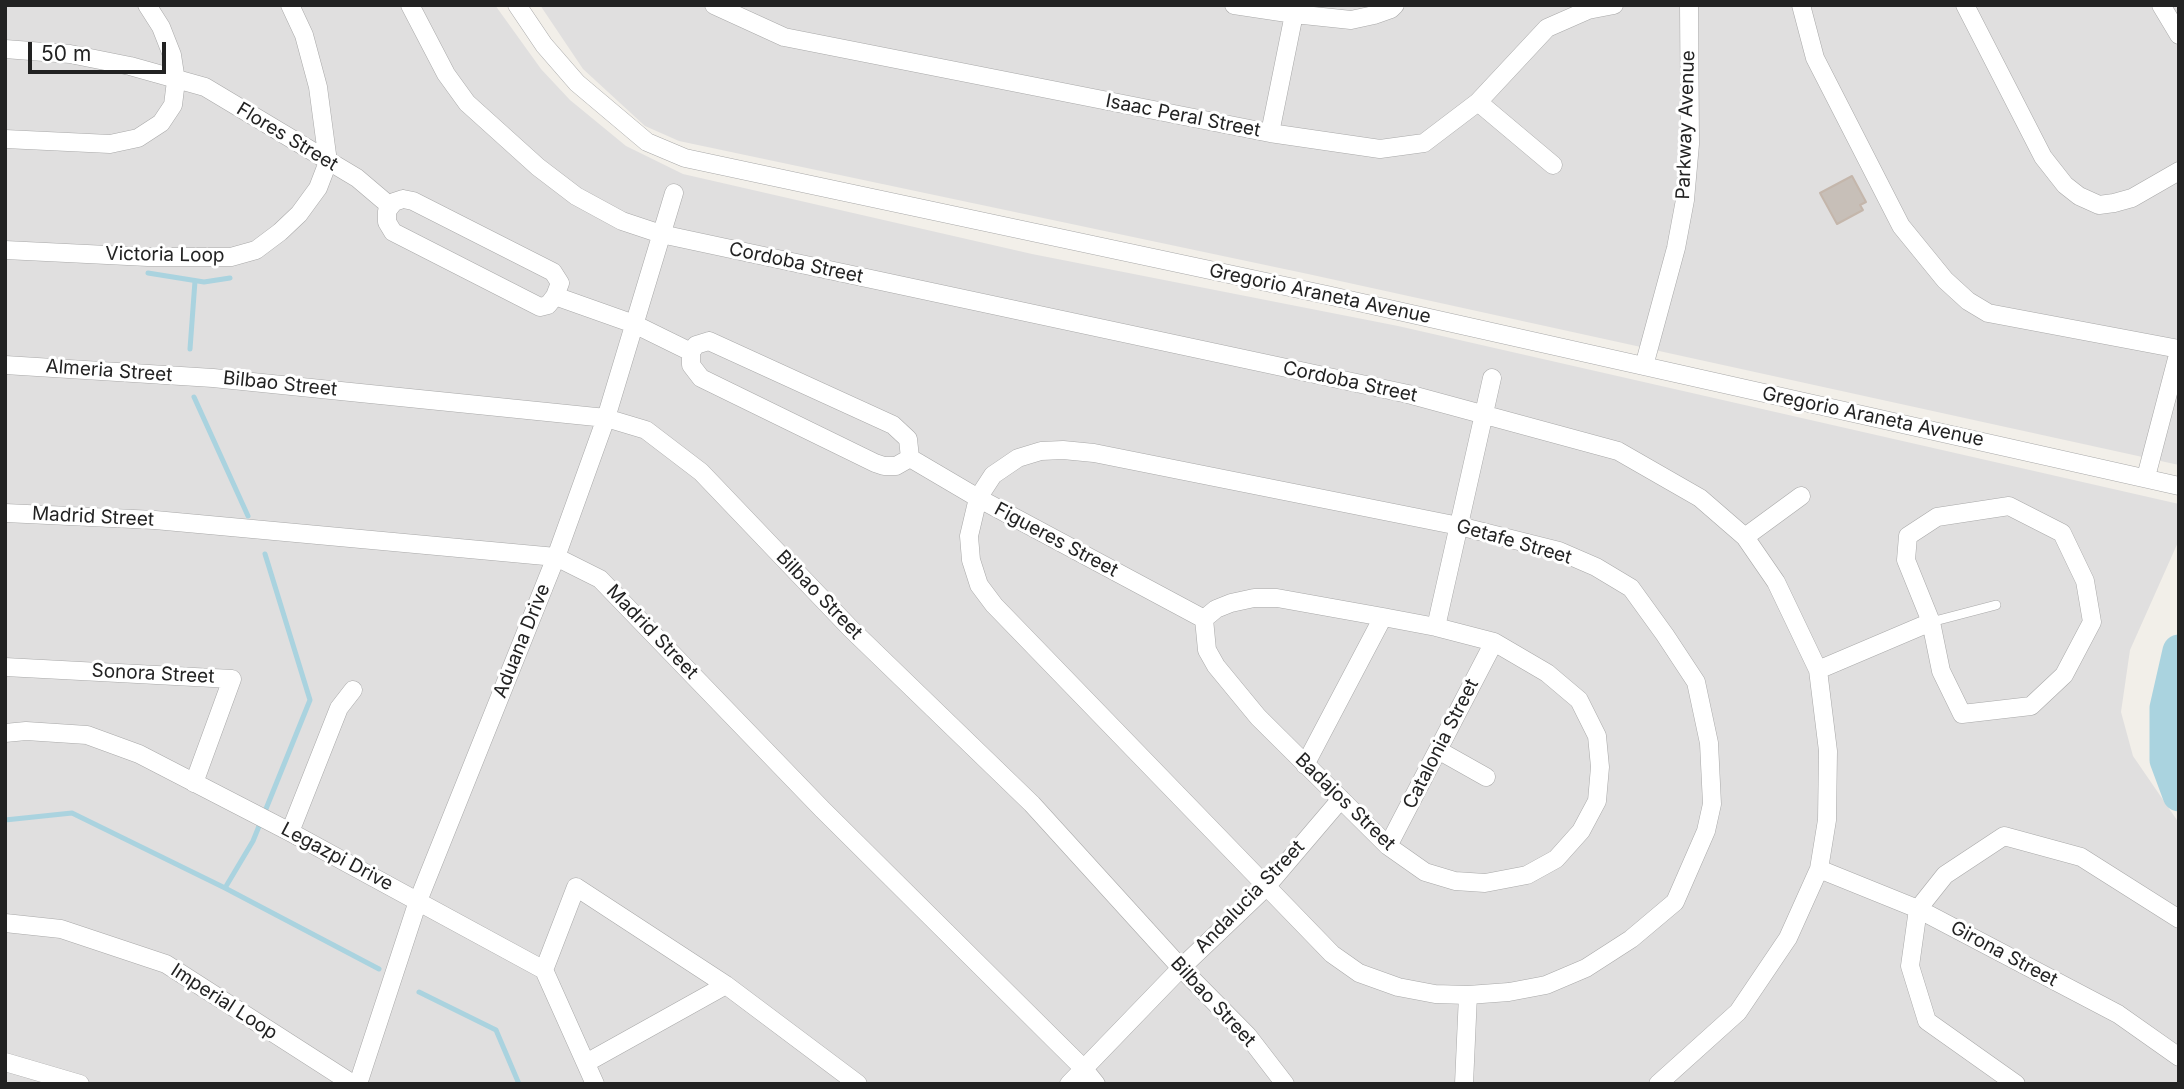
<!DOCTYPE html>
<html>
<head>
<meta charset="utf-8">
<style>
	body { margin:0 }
	#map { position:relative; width:2184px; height:1089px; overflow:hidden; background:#f2efe9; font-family:Inter,sans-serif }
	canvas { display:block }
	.frame { position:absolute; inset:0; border:7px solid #222; pointer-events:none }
	.scale { position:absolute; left:28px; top:42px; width:138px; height:32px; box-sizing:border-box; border:4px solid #222; border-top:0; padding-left:9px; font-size:21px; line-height:24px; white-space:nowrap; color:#222; -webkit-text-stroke:5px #fff; paint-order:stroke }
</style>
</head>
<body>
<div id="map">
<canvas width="2184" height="1089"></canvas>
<div class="frame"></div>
<div class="scale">50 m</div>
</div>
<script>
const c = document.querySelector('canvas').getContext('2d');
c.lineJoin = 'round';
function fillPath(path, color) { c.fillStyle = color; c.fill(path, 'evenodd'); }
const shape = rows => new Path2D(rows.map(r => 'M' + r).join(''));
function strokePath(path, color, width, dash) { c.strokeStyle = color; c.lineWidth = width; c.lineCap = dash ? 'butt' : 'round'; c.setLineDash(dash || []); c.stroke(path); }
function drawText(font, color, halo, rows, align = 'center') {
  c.font = font + ' Inter,sans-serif'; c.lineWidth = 6; c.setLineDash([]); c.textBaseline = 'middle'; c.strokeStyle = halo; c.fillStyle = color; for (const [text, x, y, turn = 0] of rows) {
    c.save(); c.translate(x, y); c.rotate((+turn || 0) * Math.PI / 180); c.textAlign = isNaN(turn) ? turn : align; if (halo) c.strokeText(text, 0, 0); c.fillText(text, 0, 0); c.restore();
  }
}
fillPath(shape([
	[5,5,495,5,541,69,570,100,626,146,683,174,1032,254,1398,326,2179,504,2179,540,2130,650,2121,712,2133,756,2179,823,2179,1084,5,1084],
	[540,5,2179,5,2179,465,1308,274,679,141,645,126,583,69]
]), '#e0dfdf');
strokePath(shape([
	[148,273,204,282,230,278],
	[190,349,195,281],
	[194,397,248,516],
	[5,820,72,813,225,888,379,969],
	[225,888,253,841,310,700,265,554],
	[419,992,496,1030,519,1084]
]), '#aad3df', 5);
strokePath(shape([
	[2179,651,2166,708,2166,760,2179,795]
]), '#aad3df', 33);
const building = shape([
	[1852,176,1866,202,1860,205,1863,210,1837,224,1820,193,1852,176]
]);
fillPath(building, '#c7bfb8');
strokePath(building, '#c4b6ab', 2);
const service = shape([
	[1931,622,1996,605]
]);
const minor = shape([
	[410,5,446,74,467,103,538,167,576,196,622,221,661,234,1408,394,1618,451,1700,498,1745,537,1776,582,1818,670,1828,751,1827,820,1819,869,1788,938,1738,1012,1658,1084],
	[517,5,544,45,577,83,647,142,685,158,1327,295,2179,486],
	[714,5,784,37,1270,133,1380,149,1424,143,1478,102,1547,28,1588,10,1614,5],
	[1234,5,1294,14,1351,20,1374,15,1391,9,1395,5],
	[1801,5,1815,58,1901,226,1945,280,1968,301,1988,313,2179,349],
	[1965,5,2043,157,2065,185,2079,196,2099,205,2114,203,2132,198,2179,171],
	[2161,5,2179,35],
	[5,49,70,54,130,66,205,87,357,178,390,206],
	[1478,102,1553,165],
	[1270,133,1294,14],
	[5,139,110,144,138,138,161,123,173,105,176,81,172,55,161,27,147,5],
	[403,199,413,201,553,272,560,283,555,296,548,305,540,307,393,232,387,222,387,211,394,202,403,199],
	[5,250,148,257,231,257,256,250,280,232,299,214,318,188,328,162,318,87,304,35,290,5],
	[555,296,634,324,691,352],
	[709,341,893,425,908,439,910,458,896,466,884,466,875,463,701,378,691,365,691,352,696,345,709,341],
	[5,365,213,378,606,418,646,430,701,472,851,629,1032,804,1181,968,1248,1036,1285,1084],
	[1644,366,1676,248,1685,200,1690,144,1689,5],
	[1063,450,1094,453,1459,526,1559,551,1596,567,1631,588,1665,635,1696,682,1709,743,1712,804,1706,831,1675,902,1631,939,1586,968,1546,985,1509,992,1468,995,1435,994,1398,987,1359,973,1332,954,994,605,979,585,971,560,969,536,978,498,993,475,1018,458,1041,451,1063,450],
	[910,458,978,498,1204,619],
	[2146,477,2179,351],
	[2009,506,2062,533,2085,581,2092,622,2064,675,2031,706,1962,714,1941,671,1931,622,1906,560,1908,536,1937,517,2009,506],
	[5,513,155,520,556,557,600,579,822,809,1084,1069,1096,1084],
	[1745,537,1801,496],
	[1254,598,1277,598,1383,617,1436,627,1494,642,1547,673,1579,700,1597,736,1600,767,1597,801,1581,831,1556,859,1527,875,1485,883,1455,881,1425,872,1388,846,1258,717,1216,666,1207,650,1204,619,1216,609,1231,603,1254,598],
	[1436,627,1492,378],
	[5,667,232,679,194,783],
	[1818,670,1931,622],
	[5,733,26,731,87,735,139,754,290,832,544,970,595,1084],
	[1438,750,1486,777],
	[1305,765,1383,617],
	[290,832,339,708,353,690],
	[1388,846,1494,642],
	[1819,869,1918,909,2118,1014,2179,1057],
	[5,923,61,929,166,964,353,1084],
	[544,970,576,887,726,985,858,1084],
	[5,1062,80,1084],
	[586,1063,726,985],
	[358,1084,418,901,556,557,606,418,674,193],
	[1069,1084,1181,968,1266,887,1341,799],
	[1464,1084,1468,995],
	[2016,1084,1927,1021,1910,966,1918,909,1945,875,2004,836,2081,857,2179,919]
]);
strokePath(service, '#a9a9a9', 10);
strokePath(minor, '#a9a9a9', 19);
strokePath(service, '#fff', 9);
strokePath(minor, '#fff', 18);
drawText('19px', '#222', '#fff', [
	["Isaac Peral Street",1183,116,11],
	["Parkway Avenue",1686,125,-88],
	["Flores Street",287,137,31],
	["Victoria Loop",165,255,1],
	["Cordoba Street",796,263,12],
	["Gregorio Araneta Avenue",1320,294,12],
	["Almeria Street",109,371,4],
	["Cordoba Street",1350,382,12],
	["Bilbao Street",280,384,6],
	["Gregorio Araneta Avenue",1873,417,12],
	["Madrid Street",93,517,3],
	["Figueres Street",1056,540,28],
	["Getafe Street",1514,542,16],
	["Bilbao Street",819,595,46],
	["Madrid Street",652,632,46],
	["Aduana Drive",522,641,-68],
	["Sonora Street",153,674,3],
	["Catalonia Street",1441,744,-63],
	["Badajos Street",1345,802,44],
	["Legazpi Drive",337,857,28],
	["Andalucia Street",1250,897,-46],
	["Girona Street",2004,954,28],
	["Imperial Loop",224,1002,33],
	["Bilbao Street",1213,1002,47]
]);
</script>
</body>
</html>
